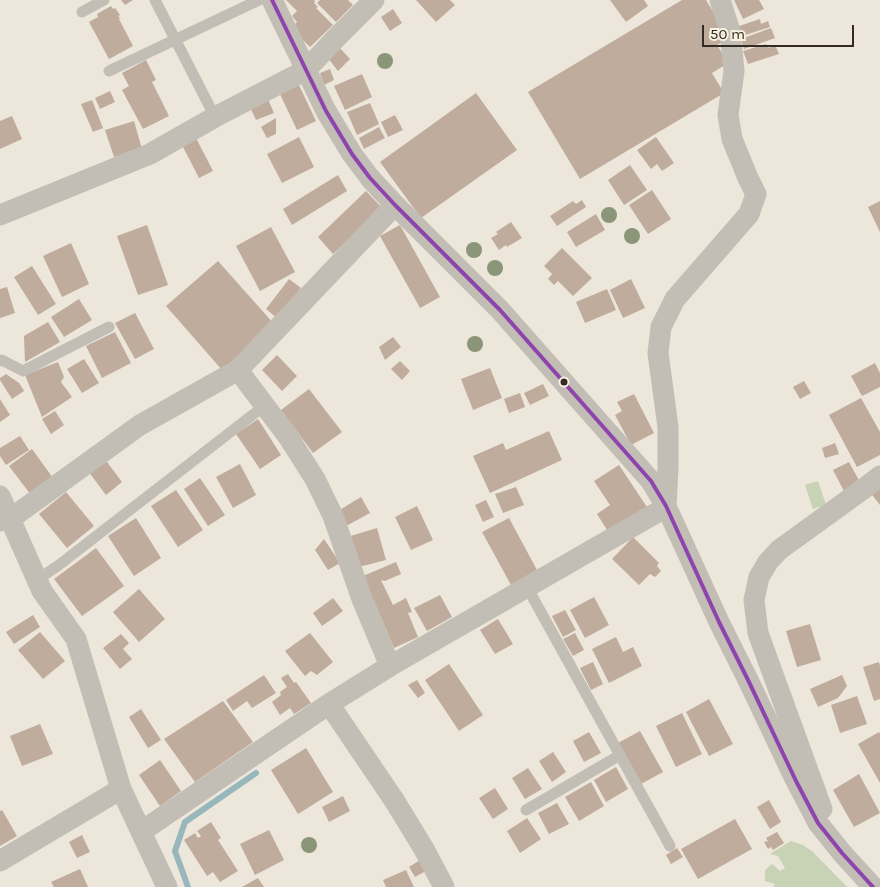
<!DOCTYPE html>
<html>
<head>
<meta charset="utf-8">
<style>
	body { margin:0 }
	#map { position:relative; width:880px; height:887px; overflow:hidden; background:#ece6db; font-family:Karla,sans-serif }
	canvas { display:block }
	.scale { position:absolute; left:702px; top:25px; width:152px; height:22px; box-sizing:border-box; border:2px solid #332b24; border-top:0; padding-left:6px; font-size:15px; line-height:18px; white-space:nowrap; color:#332b24; -webkit-text-stroke:4px #faf2e1; paint-order:stroke }
</style>
</head>
<body>
<div id="map">
<canvas width="880" height="887"></canvas>
<div class="scale">50 m</div>
</div>
<script>
const c = document.querySelector('canvas').getContext('2d');
c.lineJoin = 'round';
function fillPath(path, color) { c.fillStyle = color; c.fill(path, 'evenodd'); }
const shape = rows => new Path2D(rows.map(r => 'M' + r).join(''));
function strokePath(path, color, width, dash) { c.strokeStyle = color; c.lineWidth = width; c.lineCap = dash ? 'butt' : 'round'; c.setLineDash(dash || []); c.stroke(path); }
fillPath(shape([
	[818,481,826,505,813,509,805,485],
	[791,841,803,845,813,852,847,887,773,887,775,884,765,881,765,870,772,864,780,871,785,868,778,856,770,854]
]), '#c8d2b4');
strokePath(shape([
	[188,887,175,851,185,822,256,773]
]), '#97b7bd', 6);
fillPath(shape([
	[121,0,133,0,125,5],
	[286,0,314,0,315,1,314,3,318,7,316,8,333,25,310,47,291,28,297,22,292,16,297,11],
	[320,0,348,0,353,5,336,22,317,3],
	[416,0,450,0,455,5,436,22],
	[610,0,644,0,648,6,626,22],
	[682,0,706,0,729,38,717,45,728,63,712,73,724,93,580,179,528,92],
	[734,0,759,0,764,9,743,19],
	[111,6,113,9,115,8,120,15,118,16,120,18,119,19,133,46,109,59,89,22,98,17,97,14],
	[393,9,402,23,390,31,381,17],
	[760,19,761,24,768,21,770,27,739,37,736,27],
	[771,28,775,38,744,49,741,39],
	[766,44,769,48,775,45,779,54,748,64,743,51],
	[340,48,350,59,338,71,328,58],
	[146,60,156,80,152,82,169,116,143,129,122,90,129,86,122,73],
	[330,69,334,80,324,85,320,73],
	[362,74,372,97,345,110,334,86],
	[298,83,316,121,297,130,279,92],
	[110,91,115,102,100,109,95,98],
	[476,93,517,150,421,218,380,162],
	[267,97,274,113,256,120,249,105],
	[92,100,103,128,93,132,81,104],
	[370,103,379,124,357,135,347,112],
	[395,115,403,130,388,137,381,122],
	[12,116,22,139,0,149,0,121],
	[276,118,276,134,267,138,261,127],
	[134,121,142,149,114,157,105,130],
	[379,127,385,138,364,149,359,138],
	[299,137,314,167,282,183,267,154],
	[656,137,674,163,662,171,657,164,651,169,637,150],
	[196,138,213,171,199,178,182,145],
	[630,165,647,190,624,205,608,180],
	[338,175,347,191,292,225,283,209],
	[652,190,671,219,648,234,629,205],
	[366,191,382,208,333,254,318,237],
	[582,200,586,207,557,226,550,216,573,201,576,204],
	[880,201,880,232,868,207],
	[596,214,605,230,576,247,567,232],
	[511,222,522,238,507,247,506,245,499,250,491,238,498,234,496,232],
	[147,225,168,285,138,295,117,236],
	[400,225,440,297,420,308,380,236],
	[271,227,295,272,260,291,236,246],
	[71,243,89,284,62,297,43,256],
	[562,248,592,278,573,296,558,281,554,285,548,279,552,274,544,266],
	[218,261,274,324,222,370,166,306],
	[32,266,56,304,38,315,14,277],
	[289,279,301,288,277,318,266,309],
	[631,279,645,308,623,318,610,290],
	[7,287,15,313,0,318,0,289],
	[607,289,616,310,585,323,576,302],
	[79,299,92,320,64,337,51,317],
	[135,313,154,349,135,359,115,323],
	[48,322,60,342,25,362,24,336],
	[115,332,131,363,102,378,86,346],
	[393,337,401,347,385,360,379,347],
	[277,355,297,376,282,391,262,370],
	[84,359,99,383,82,393,67,369],
	[400,361,410,371,402,380,391,369],
	[58,362,64,377,61,382,72,397,42,417,25,375],
	[875,363,880,373,880,387,862,396,851,376],
	[490,368,502,398,473,410,461,379],
	[6,374,19,383,24,391,12,399,0,380,0,378],
	[804,381,811,393,800,399,793,387],
	[543,384,549,396,530,405,524,393],
	[309,389,342,432,313,453,281,410],
	[520,393,525,407,509,413,504,399],
	[634,394,654,433,631,445,615,415,622,411,617,402],
	[861,398,880,432,880,455,857,467,829,415],
	[0,399,10,415,0,422],
	[55,411,64,425,51,434,42,419],
	[258,419,281,455,260,469,236,434],
	[549,431,562,460,490,493,473,456,503,443,506,450],
	[20,436,29,450,6,465,0,456,0,448],
	[835,443,839,454,825,458,822,448],
	[32,449,53,478,31,495,9,466],
	[104,458,122,482,106,495,88,471],
	[849,462,862,486,846,495,833,470],
	[240,464,256,495,233,508,216,477],
	[619,465,647,507,609,533,597,514,610,505,594,481],
	[200,478,225,515,208,526,184,489],
	[880,485,880,505,870,492],
	[516,487,524,505,503,513,495,494],
	[176,490,203,530,178,547,151,506],
	[66,492,94,526,67,548,39,514],
	[361,497,370,513,346,526,338,511],
	[486,500,494,517,483,522,475,505],
	[417,506,433,540,411,550,395,517],
	[136,518,161,558,134,576,108,536],
	[509,518,537,570,511,585,482,532],
	[377,528,386,560,355,568,347,537],
	[633,537,659,563,657,566,661,571,655,577,650,574,639,585,612,559],
	[324,539,340,563,328,570,315,550],
	[96,548,124,586,82,616,54,579],
	[396,562,401,574,385,581,381,580,393,605,406,598,412,612,408,613,418,637,394,648,363,576],
	[139,589,165,619,139,642,113,612],
	[440,595,452,617,427,631,414,608],
	[594,597,609,625,585,638,570,610],
	[333,598,343,611,322,626,313,613],
	[565,610,576,630,563,637,552,616],
	[33,615,40,627,14,644,6,632],
	[498,619,513,644,495,654,480,630],
	[810,624,821,660,797,667,786,631],
	[40,632,65,661,43,679,18,650],
	[310,633,333,662,317,675,311,671,305,676,285,651],
	[575,633,584,650,573,656,563,639],
	[121,634,129,643,123,649,132,659,120,669,103,648],
	[616,637,623,652,633,647,642,666,609,683,592,649],
	[593,662,603,684,591,690,580,668],
	[879,662,880,666,880,699,874,701,863,667],
	[449,664,483,715,459,731,425,680],
	[288,674,294,683,296,682,311,703,294,714,290,708,280,715,272,702,281,695,280,692,287,687,281,678],
	[264,675,276,693,252,708,247,701,233,711,226,700],
	[842,675,847,686,838,698,818,707,810,689],
	[417,680,425,693,418,698,408,685],
	[857,696,867,724,840,733,831,705],
	[709,699,733,744,709,756,686,712],
	[223,701,253,742,195,782,164,739],
	[141,709,161,740,148,748,129,717],
	[682,713,702,754,676,767,656,726],
	[40,724,53,754,22,766,10,736],
	[640,731,663,772,641,784,618,743],
	[589,732,601,753,584,762,573,741],
	[879,732,880,734,880,783,858,744],
	[306,748,333,792,298,814,271,770],
	[553,752,566,772,552,782,539,761],
	[160,760,181,791,160,806,139,775],
	[616,767,628,789,606,802,594,780],
	[528,768,542,789,525,799,512,778],
	[859,774,880,813,854,827,833,790],
	[591,782,604,806,579,821,565,797],
	[495,788,508,809,493,819,479,798],
	[343,796,350,811,329,822,322,807],
	[769,800,781,822,770,829,757,807],
	[557,803,569,824,549,834,538,813],
	[2,810,17,836,0,846,0,811],
	[527,818,541,839,520,853,507,831],
	[735,819,752,849,698,879,681,849],
	[211,822,221,838,218,840,238,871,220,882,213,872,207,876,184,840,195,833,198,838,201,836,197,831],
	[269,830,284,860,255,875,240,844],
	[777,832,784,843,773,850,771,847,768,849,764,842,768,841,766,838],
	[82,835,90,852,77,858,69,842],
	[677,848,683,857,671,864,666,855],
	[420,860,426,871,415,877,409,867],
	[80,869,88,887,54,887,51,882],
	[406,870,414,887,386,887,383,880],
	[258,878,264,887,242,887]
]), '#c0ac9c');
strokePath(shape([
	[155,0,215,117],
	[82,12,104,0],
	[109,71,259,0],
	[0,361,2,360,23,371,109,327],
	[37,580,59,565,264,406],
	[527,587,670,846],
	[526,810,620,755]
]), '#c3beb5', 11);
strokePath(shape([
	[272,0,326,111,352,154,370,178,395,205,500,310,651,481,666,506,719,622,749,682,796,781,818,823,842,853,873,887],
	[0,215,150,154,215,117,306,70,335,39,374,0],
	[238,370,289,438,315,479,333,516,362,599,390,666],
	[0,496,42,591,76,639,121,789,167,887],
	[666,506,668,469,668,427,658,353,661,327,675,299,749,214,756,194,748,178,732,139,728,115,734,71,730,31,720,0],
	[0,521,10,519,140,425,238,370,395,205],
	[329,704,394,800,424,849,444,887],
	[822,809,758,633,754,600,759,577,768,562,779,550,866,487,880,476],
	[142,831,329,704,390,666,656,513,666,506],
	[0,861,121,789]
]), '#c3beb5', 21);
strokePath(shape([
	[272,0,326,111,352,154,370,178,395,205,500,310,651,481,666,506,719,622,749,682,796,781,818,823,842,853,873,887]
]), '#8e44ad', 4);
c.fillStyle = '#8b9578';
for (const [x, y] of [
	[385,61],
	[609,215],
	[632,236],
	[474,250],
	[495,268],
	[475,344],
	[309,845]
]) { c.beginPath(); c.arc(x, y, 8, 0, 2 * Math.PI); c.fill(); }
for (const [x, y, r, color] of [
	[564,382,4.5,"#332b24"]
]) { const dot = new Path2D(); dot.arc(x, y, r, 0, 2 * Math.PI); c.fillStyle = color; c.fill(dot); strokePath(dot, '#faf2e1', 2); }
</script>
</body>
</html>
